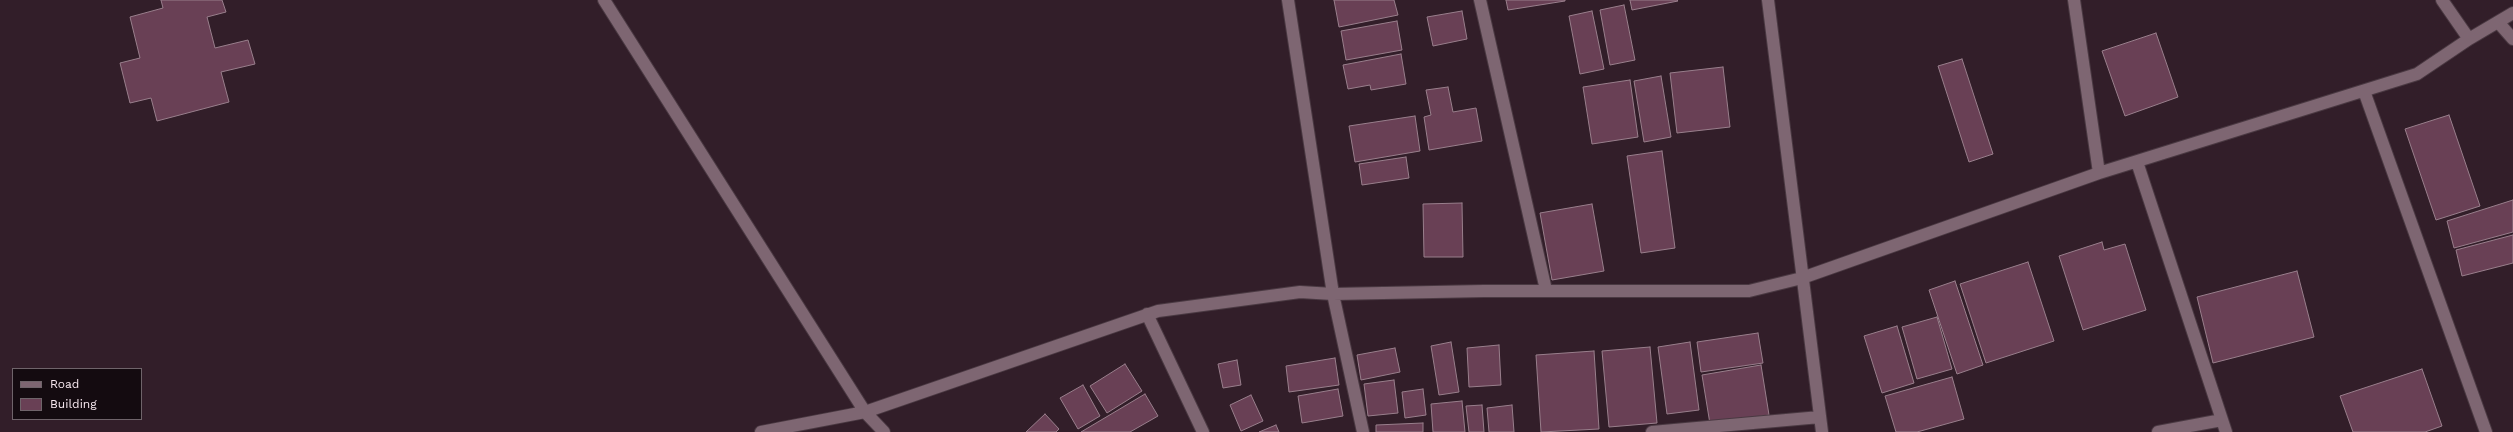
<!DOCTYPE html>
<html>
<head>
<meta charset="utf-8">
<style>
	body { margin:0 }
	#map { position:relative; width:2513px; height:432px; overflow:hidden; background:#321e29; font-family:"Work Sans",sans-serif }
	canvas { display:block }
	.legend { position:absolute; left:12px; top:368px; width:130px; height:52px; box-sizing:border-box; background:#140b10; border:1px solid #6f646a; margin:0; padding:5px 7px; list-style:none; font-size:12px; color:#f8e9f0 }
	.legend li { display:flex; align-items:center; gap:8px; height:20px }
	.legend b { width:20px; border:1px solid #6f646a }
</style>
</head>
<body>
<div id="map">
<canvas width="2513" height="432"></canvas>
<ul class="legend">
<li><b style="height:5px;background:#7e6672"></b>Road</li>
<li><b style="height:11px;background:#694055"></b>Building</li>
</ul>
</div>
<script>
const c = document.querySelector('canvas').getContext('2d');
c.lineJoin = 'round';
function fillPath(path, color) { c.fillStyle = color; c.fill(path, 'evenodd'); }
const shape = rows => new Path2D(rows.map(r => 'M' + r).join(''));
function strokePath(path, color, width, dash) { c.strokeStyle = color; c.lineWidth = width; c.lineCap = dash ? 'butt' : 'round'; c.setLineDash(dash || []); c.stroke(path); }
const building = shape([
	[161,0,222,0,226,12,207,17,215,48,248,40,255,64,221,72,229,102,157,121,151,98,130,103,120,63,140,58,130,17,163,8,161,0],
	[1334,0,1394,0,1398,15,1339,27,1334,0],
	[1506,0,1565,0,1565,1,1508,10,1506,0],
	[1630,0,1677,0,1678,1,1632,10,1630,0],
	[1624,5,1635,60,1610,65,1600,10,1624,5],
	[1462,11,1467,39,1433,46,1427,17,1462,11],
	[1592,11,1604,69,1580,74,1569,16,1592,11],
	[1397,21,1402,50,1346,60,1341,31,1397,21],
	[2156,33,2178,97,2125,116,2102,51,2156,33],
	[1401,54,1406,84,1371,90,1370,85,1348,89,1343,65,1401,54],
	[1962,59,1993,154,1969,162,1938,66,1962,59],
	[1723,67,1730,127,1677,133,1670,73,1723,67],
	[1661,76,1671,137,1644,142,1634,81,1661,76],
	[1630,80,1638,137,1592,144,1583,87,1630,80],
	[1448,87,1453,112,1476,108,1482,141,1429,150,1424,117,1431,115,1426,90,1448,87],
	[2449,115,2480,206,2436,220,2405,129,2449,115],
	[1415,116,1420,151,1355,162,1349,126,1415,116],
	[1662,151,1675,248,1641,253,1627,156,1662,151],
	[1406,157,1409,178,1362,185,1359,164,1406,157],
	[2513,200,2513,232,2454,248,2447,221,2513,200],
	[1462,203,1463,257,1424,257,1423,204,1462,203],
	[1592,204,1604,271,1552,280,1540,213,1592,204],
	[2513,235,2513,263,2462,276,2456,250,2513,235],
	[2102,242,2104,250,2125,244,2146,310,2083,330,2059,256,2102,242],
	[2028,262,2054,341,1986,363,1960,284,2028,262],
	[2297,271,2314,337,2213,363,2197,297,2297,271],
	[1955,281,1983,365,1957,374,1929,290,1955,281],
	[1937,317,1952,369,1917,379,1902,327,1937,317],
	[1897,326,1914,383,1882,393,1864,336,1897,326],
	[1758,333,1763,363,1701,372,1697,342,1758,333],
	[1451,342,1459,392,1439,395,1431,346,1451,342],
	[1690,342,1699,410,1667,414,1658,347,1690,342],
	[1499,345,1501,385,1469,387,1467,348,1499,345],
	[1650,347,1657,423,1609,427,1602,351,1650,347],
	[1395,348,1400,372,1361,380,1357,355,1395,348],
	[1594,351,1599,429,1541,432,1536,355,1594,351],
	[1335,358,1339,385,1289,392,1286,366,1335,358],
	[1237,360,1241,385,1223,388,1218,364,1237,360],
	[1125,364,1142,391,1107,413,1090,386,1125,364],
	[1761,365,1769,415,1710,424,1702,375,1761,365],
	[2422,369,2442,426,2425,432,2353,432,2340,396,2422,369],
	[1952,377,1964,419,1917,432,1896,432,1885,396,1952,377],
	[1394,380,1398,413,1368,416,1364,384,1394,380],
	[1083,385,1100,416,1078,429,1060,398,1083,385],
	[1338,389,1343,416,1302,423,1298,396,1338,389],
	[1423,389,1426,415,1405,418,1402,392,1423,389],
	[1145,394,1158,416,1130,432,1081,432,1145,394],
	[1251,395,1263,421,1241,431,1230,405,1251,395],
	[1462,401,1465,432,1433,432,1431,404,1462,401],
	[1482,405,1484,432,1469,432,1466,406,1482,405],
	[1512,405,1514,432,1489,432,1487,408,1512,405],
	[1045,414,1059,429,1056,432,1026,432,1045,414],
	[1423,423,1423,432,1376,432,1376,425,1423,423],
	[1276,425,1279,432,1259,432,1276,425]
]);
fillPath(building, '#694055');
strokePath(building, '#997f8c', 1);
const minor = shape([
	[604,0,865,412,884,432],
	[1288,0,1333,294,1363,432],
	[1480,0,1546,290],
	[1768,0,1822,432],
	[2074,0,2099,173],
	[2442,0,2469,39],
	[2498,22,2513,39],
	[2364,91,2486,432],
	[2137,162,2226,432],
	[1147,314,1203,432],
	[761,432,865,412,1158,311,1300,292,1333,294,1484,291,1749,291,1802,278,2099,173,2417,74,2469,39,2513,13],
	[1652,432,1820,417],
	[2158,432,2222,420]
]);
strokePath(minor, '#4a3942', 14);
strokePath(minor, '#7e6672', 12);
</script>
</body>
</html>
